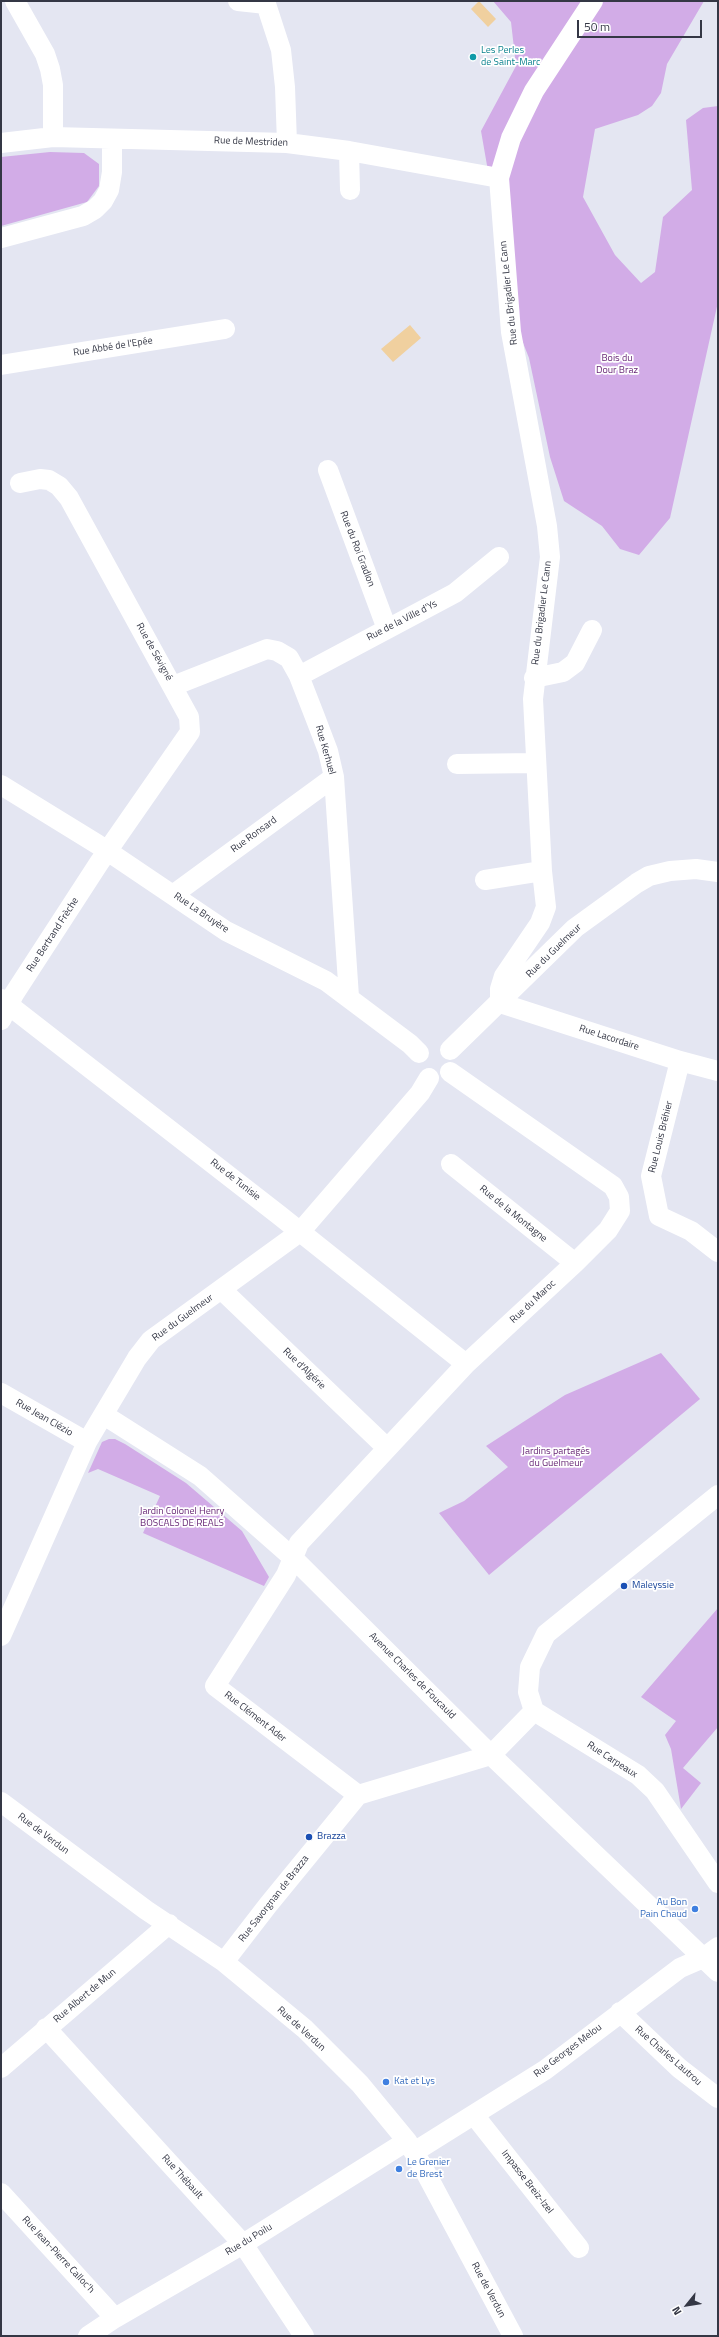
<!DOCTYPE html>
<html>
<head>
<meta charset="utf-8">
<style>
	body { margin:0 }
	#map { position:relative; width:719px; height:2337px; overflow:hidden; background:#e4e6f2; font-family:"Titillium Web",sans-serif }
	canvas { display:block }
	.frame { position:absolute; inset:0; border:2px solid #343745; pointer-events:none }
	.north { position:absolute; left:667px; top:2285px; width:40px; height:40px; -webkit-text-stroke:3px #fff; paint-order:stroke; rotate:240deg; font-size:11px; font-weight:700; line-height:16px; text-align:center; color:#343745 }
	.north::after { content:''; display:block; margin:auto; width:14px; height:18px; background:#343745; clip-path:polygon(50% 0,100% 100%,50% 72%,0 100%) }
	.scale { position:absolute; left:577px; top:20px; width:125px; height:18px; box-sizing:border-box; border:2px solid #343745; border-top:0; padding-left:5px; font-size:12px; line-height:14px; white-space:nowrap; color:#343745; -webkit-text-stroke:3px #fff; paint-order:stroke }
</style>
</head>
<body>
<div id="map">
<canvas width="719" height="2337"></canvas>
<div class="frame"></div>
<div class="north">N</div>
<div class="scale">50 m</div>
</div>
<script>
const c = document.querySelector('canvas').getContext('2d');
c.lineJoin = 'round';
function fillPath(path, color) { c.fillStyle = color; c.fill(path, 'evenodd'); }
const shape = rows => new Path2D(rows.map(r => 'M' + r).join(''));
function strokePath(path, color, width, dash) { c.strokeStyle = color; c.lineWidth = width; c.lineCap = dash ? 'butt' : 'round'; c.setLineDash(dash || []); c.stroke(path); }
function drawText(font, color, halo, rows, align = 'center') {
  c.font = font + ' "Titillium Web",sans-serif'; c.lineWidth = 3.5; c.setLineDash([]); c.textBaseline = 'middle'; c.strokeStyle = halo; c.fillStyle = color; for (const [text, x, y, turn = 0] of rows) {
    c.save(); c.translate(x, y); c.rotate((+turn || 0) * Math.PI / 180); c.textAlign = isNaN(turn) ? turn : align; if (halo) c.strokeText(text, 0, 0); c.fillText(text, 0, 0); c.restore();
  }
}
fillPath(shape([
	[493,1,704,1,667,64,661,93,652,106,638,115,595,129,583,197,615,255,641,283,655,272,663,217,692,190,686,120,703,108,718,106,718,302,670,518,639,555,620,549,602,526,564,501,550,457,529,358,514,320,481,131,516,66,511,22],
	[50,152,84,153,99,164,99,186,87,202,1,226,1,157],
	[661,1353,700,1399,489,1575,439,1513,464,1501,508,1467,486,1446,565,1395],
	[109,1439,115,1439,125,1444,186,1483,242,1531,269,1577,264,1586,143,1533,160,1496,98,1469,88,1473,102,1442],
	[718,1608,718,1727,683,1768,701,1783,681,1809,671,1749,665,1735,676,1721,641,1697]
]), '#d2ace7');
fillPath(shape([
	[479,1,496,19,488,27,471,9],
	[410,325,421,338,393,362,381,349]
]), '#f0d09f');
strokePath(shape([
	[15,1,45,54,50,69,53,85,53,137],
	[238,1,266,4],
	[265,1,281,50,285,87,287,143],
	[593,1,534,91,511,138,499,178,511,332,547,526,550,557,533,699,542,871,546,907,540,923,504,976,500,989,500,1003,680,1061,718,1071],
	[1,143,53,137,287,143,349,151,499,178],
	[349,151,350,190],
	[1,238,83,216,95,209,103,201,109,190,112,172,112,139],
	[1,365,225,329],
	[328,470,387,629],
	[299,676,455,593,499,557],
	[534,678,563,672,575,663,592,630],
	[173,686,267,649,277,651,289,658,299,676,315,717,328,751,334,777,349,997],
	[457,764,535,763],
	[1,785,97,844,226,931,326,981,410,1044,419,1053],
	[485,880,542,871],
	[174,894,334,777],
	[1,999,279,1215,466,1364],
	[1,1020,14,994,99,863,190,732,189,717,69,498,59,486,49,480,40,479,20,483],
	[450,1050,575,928,637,883,649,876,670,871,696,869,718,872],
	[680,1061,651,1176,659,1216,691,1231,718,1252],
	[451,1164,575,1263],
	[222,1290,387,1448],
	[1,1393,87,1442],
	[104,1415,200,1476,292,1557,491,1755,718,1972],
	[1,1636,87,1442,137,1358,151,1340,300,1232,420,1093,429,1078],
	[534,1711,638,1775,655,1791,718,1883],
	[358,1795,215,1686,286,1575,299,1543,466,1364,575,1263,608,1230,620,1211,619,1197,613,1186,450,1072],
	[1,1802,146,1910,224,1962,305,2029,360,2084,407,2141,420,2162,513,2336],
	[224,1962,268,1905,358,1795,491,1755,534,1711,528,1692,530,1667,546,1634,718,1495],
	[620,2012,679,2068,718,2098],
	[46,2028,243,2244,304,2336],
	[1,2068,169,1924],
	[474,2115,579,2248],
	[414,2152,545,2070,680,1968,703,1958,718,1947],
	[1,2193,115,2318],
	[88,2336,115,2318,243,2244,407,2141]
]), '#fff', 20);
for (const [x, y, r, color] of [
	[473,57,4,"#0f9aa8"],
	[624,1586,4,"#1a4fb4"],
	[309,1837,4,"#1a4fb4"],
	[695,1909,4,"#3f7fe0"],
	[386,2082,4,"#3f7fe0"],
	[399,2169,4,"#3f7fe0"]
]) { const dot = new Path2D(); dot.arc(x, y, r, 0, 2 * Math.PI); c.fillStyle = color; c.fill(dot); strokePath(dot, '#fff', 1.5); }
drawText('10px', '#0d838f', '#fff', [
	["Les Perles",481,51],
	["de Saint-Marc",481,63]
], 'left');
drawText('10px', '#343745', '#fff', [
	["Rue de Mestriden",251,142,2],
	["Rue du Brigadier Le Cann",509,293,-96],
	["Rue Abbé de l'Epée",113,347,-9],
	["Rue du Roi Gradlon",357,549,69],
	["Rue du Brigadier Le Cann",542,613,-83],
	["Rue de la Ville d'Ys",402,621,-27],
	["Rue de Sévigné",154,652,61],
	["Rue Kerhuel",325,750,74],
	["Rue Ronsard",254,835,-36],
	["Rue La Bruyère",201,913,34],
	["Rue Bertrand Frèche",53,935,-57],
	["Rue du Guelmeur",554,951,-44],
	["Rue Lacordaire",609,1038,18],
	["Rue Louis Bréhier",661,1137,-76],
	["Rue de Tunisie",235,1180,38],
	["Rue de la Montagne",513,1214,39],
	["Rue du Maroc",533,1302,-43],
	["Rue du Guelmeur",183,1318,-36],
	["Rue d'Algérie",304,1369,44],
	["Rue Jean Clézio",44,1418,30],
	["Avenue Charles de Foucauld",412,1676,45],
	["Rue Clément Ader",255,1717,38],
	["Rue Carpeaux",612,1760,33],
	["Rue de Verdun",43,1834,37],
	["Rue Savorgnan de Brazza",274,1899,-52],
	["Rue Albert de Mun",85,1996,-40],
	["Rue de Verdun",301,2029,42],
	["Rue Georges Melou",568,2051,-37],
	["Rue Charles Lautrou",668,2056,41],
	["Rue Thébault",182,2177,48],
	["Impasse Breiz-Izel",527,2182,52],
	["Rue du Poilu",249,2240,-31],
	["Rue Jean-Pierre Calloc'h",58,2255,47],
	["Rue de Verdun",488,2290,62]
]);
drawText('10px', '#682776', '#fff', [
	["Bois du",617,359],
	["Dour Braz",617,371],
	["Jardins partagés",556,1452],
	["du Guelmeur",556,1464],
	["Jardin Colonel Henry",182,1512],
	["BOSCALS DE REALS",182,1524]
]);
drawText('10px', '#164399', '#fff', [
	["Maleyssie",632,1586],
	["Brazza",317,1837]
], 'left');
drawText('10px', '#366cbe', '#fff', [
	["Au Bon",687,1903,"right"],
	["Pain Chaud",687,1915,"right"],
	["Kat et Lys",394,2082],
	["Le Grenier",407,2163],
	["de Brest",407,2175]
], 'left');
</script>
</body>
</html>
